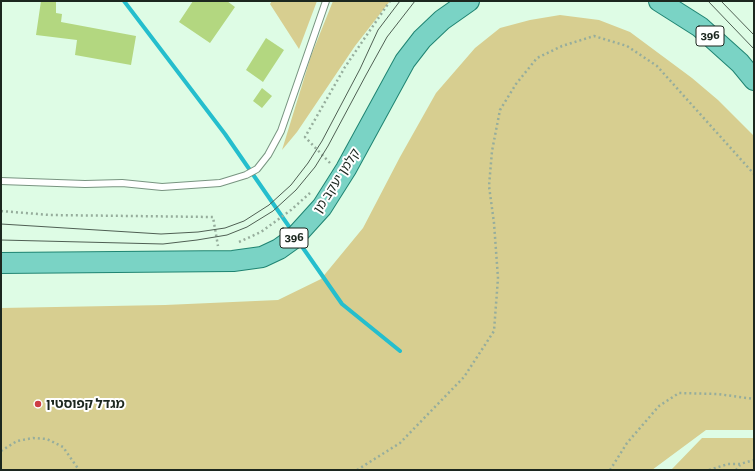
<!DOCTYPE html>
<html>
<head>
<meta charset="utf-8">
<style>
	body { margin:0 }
	#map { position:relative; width:755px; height:471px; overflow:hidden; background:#defce5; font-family:"Zilla Slab",serif }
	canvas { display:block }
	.frame { position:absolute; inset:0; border:2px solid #1c271f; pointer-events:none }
</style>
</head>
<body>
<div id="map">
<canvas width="755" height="471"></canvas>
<div class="frame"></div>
</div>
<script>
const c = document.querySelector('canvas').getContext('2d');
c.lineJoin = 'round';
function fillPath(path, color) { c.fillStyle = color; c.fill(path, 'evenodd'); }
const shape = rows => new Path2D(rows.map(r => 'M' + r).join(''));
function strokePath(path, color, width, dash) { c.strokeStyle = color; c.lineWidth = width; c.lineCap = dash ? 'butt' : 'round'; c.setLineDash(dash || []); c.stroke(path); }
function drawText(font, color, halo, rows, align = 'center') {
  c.font = font + ' "Zilla Slab","Noto Sans Hebrew",serif'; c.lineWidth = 4; c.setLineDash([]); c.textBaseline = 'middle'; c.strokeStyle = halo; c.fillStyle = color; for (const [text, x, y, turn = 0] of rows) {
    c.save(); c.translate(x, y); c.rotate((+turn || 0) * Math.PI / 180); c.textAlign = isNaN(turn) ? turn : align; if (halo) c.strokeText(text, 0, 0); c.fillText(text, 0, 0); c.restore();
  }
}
fillPath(shape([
	[272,1,317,1,299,49,270,4],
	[333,1,390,1,355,46,297,132,282,150,311,56],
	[560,15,599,20,630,32,692,78,718,100,754,136,754,430,706,430,652,470,1,470,1,308,165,305,278,300,321,279,363,228,400,157,436,93,475,48,500,28,530,20],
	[702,438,754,438,754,470,671,470]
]), '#d7ce90');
strokePath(shape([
	[124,1,225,134,290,228],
	[303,248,342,304,400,351]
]), '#25becd', 4);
fillPath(shape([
	[41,1,56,1,56,13,62,14,61,22,136,36,131,65,75,55,77,40,36,35],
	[193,1,227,1,235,7,210,43,179,22],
	[266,38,284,50,263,82,246,70],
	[262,88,272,96,262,108,253,101]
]), '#b3d780');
const lane = shape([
	[1,181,85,184,122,183,162,187,220,183,246,175,257,169,268,155,281,131,326,1]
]);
const primary = shape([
	[659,1,700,27,740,63,754,80],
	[1,263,233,261,262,257,279,249,293,239,322,207,346,169,405,61,422,39,442,20,469,1]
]);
strokePath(lane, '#789480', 8);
strokePath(primary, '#1f8472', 22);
strokePath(shape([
	[330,163,305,137,345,67,390,1],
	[1,211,50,215,213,217,218,246],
	[239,242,261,232,291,210,310,193],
	[1,451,17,441,33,438,47,439,63,447,79,470],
	[357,470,400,443,464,377,494,331,498,278,494,223,489,186,492,151,500,110,516,84,537,58,562,46,594,36,627,46,657,66,754,174],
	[610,470,627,443,659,406,679,393,718,394,754,399],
	[709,470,728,464,740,464,754,460],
	[736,470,740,465]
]), '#96ad9c', 2.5, [2, 3]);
strokePath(lane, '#fff', 6);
strokePath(primary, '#7ad3c5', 20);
strokePath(shape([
	[708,1,754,49],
	[721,1,754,35],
	[1,224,161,234,198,232,225,228,244,221,269,205,291,185,308,163,322,141,360,69,378,30,400,1],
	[1,240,163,244,197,240,227,235,247,227,273,211,296,190,315,167,328,146,366,75,387,37,415,1]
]), '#4f5f53', 1);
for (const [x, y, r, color] of [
	[38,404,4,"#cd3d44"]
]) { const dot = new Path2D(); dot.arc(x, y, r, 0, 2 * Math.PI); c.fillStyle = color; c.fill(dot); strokePath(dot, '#fff', 1.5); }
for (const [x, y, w] of [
	[710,36,28],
	[294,238,28]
]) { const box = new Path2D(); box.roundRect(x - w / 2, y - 10, w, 20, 3); c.fillStyle = '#fff'; c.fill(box); strokePath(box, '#1c271f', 1); }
drawText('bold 12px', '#1c271f', null, [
	["396",710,36],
	["396",294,238]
]);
drawText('13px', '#1c271f', '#fff', [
	["קלמן יעקב מן",337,181,-57]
]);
drawText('bold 13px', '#1c271f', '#fff', [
	["מגדל קפוסטין",46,404]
], 'left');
</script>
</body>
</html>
